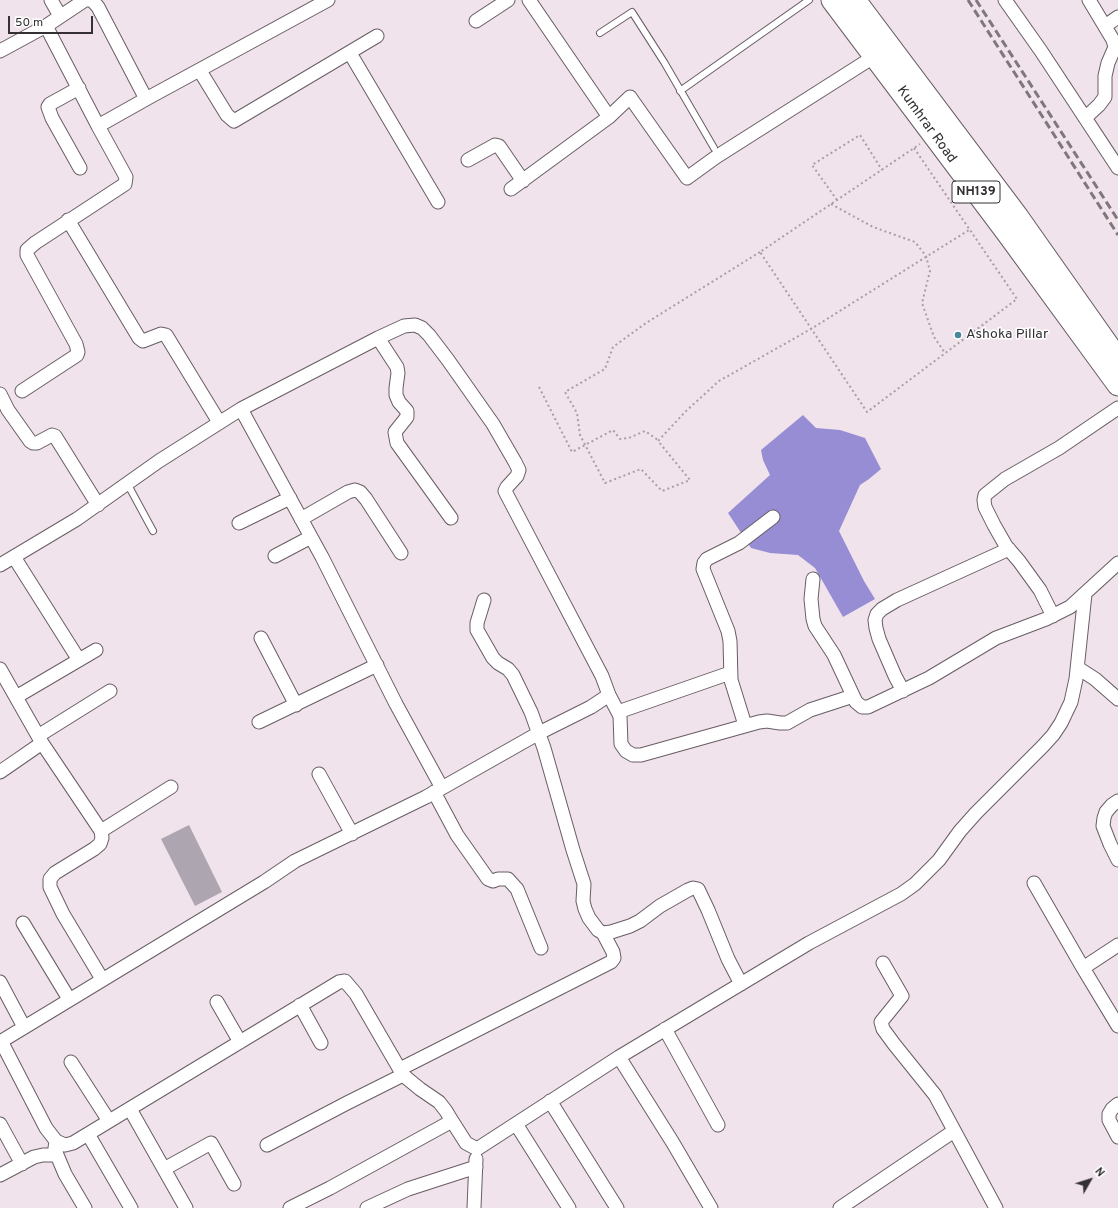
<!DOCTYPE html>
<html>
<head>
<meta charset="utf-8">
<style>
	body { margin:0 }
	#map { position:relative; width:1118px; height:1208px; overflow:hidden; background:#f0e3eb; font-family:Overpass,sans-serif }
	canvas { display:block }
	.north { position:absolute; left:1070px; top:1160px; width:40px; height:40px; -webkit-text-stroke:3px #fff; paint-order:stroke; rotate:51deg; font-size:11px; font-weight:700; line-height:16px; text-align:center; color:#343033 }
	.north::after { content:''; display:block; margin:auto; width:14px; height:18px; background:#343033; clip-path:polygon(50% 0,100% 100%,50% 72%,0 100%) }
	.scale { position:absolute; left:8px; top:16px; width:85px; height:18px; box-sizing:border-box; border:2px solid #343033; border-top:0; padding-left:5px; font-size:12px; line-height:14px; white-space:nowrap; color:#343033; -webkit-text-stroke:3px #fff; paint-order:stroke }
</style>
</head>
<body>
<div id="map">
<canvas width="1118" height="1208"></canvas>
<div class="north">N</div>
<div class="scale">50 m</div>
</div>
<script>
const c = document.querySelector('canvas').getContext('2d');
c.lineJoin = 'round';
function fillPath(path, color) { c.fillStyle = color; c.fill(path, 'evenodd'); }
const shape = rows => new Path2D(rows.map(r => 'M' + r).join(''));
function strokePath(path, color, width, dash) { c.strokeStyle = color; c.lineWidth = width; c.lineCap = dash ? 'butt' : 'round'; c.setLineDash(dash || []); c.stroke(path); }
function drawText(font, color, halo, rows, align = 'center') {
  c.font = font + ' Overpass,sans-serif'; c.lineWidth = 3; c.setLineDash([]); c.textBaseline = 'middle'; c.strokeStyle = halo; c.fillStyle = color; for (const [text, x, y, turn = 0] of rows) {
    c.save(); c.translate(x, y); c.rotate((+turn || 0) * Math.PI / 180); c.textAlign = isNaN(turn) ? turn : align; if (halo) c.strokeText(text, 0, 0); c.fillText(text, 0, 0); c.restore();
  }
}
fillPath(shape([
	[803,415,816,428,840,430,865,438,881,469,869,479,860,485,839,531,864,581,875,599,843,617,815,568,798,555,770,553,751,548,728,513,770,475,763,460,761,450]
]), '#968dd4');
fillPath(shape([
	[189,825,222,892,195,906,161,839]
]), '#ada6b1');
const service = shape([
	[600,33,632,12,664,62,714,148],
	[680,91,809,0],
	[127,483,153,531]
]);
const minor = shape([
	[51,0,60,16],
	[88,0,92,0,98,7,146,99,328,0],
	[529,0,609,117],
	[1005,0,1041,51,1118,168],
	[476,21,508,0],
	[46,26,98,126,146,99],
	[1105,26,1118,17],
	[0,51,46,26,85,0],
	[350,53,438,202],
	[200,71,227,115,234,121,377,36],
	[79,88,50,104,48,107,52,118,80,168],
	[1085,118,1099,105,1105,97,1105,76,1108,63,1115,47,1113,40,1089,0],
	[468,160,495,145,499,146,523,181],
	[511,189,609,117,630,97,687,178,716,157,875,56],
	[68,220,139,338,143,341,161,334,166,335,219,422],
	[378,338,397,367,398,373,396,388,396,395,399,402,407,411,407,417,395,432,397,443,451,518],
	[22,391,77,355,78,352,76,344,27,255,27,250,35,243,125,184,126,177,98,126],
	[0,394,8,410,30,441,33,443,37,443,52,435,55,436,98,505],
	[241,409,322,557,396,704,442,788],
	[301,519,348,492,355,490,360,492,366,499,401,553],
	[239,523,290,498],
	[275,556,311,537],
	[14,557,79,660],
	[0,565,77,519,159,461,241,409,378,338,404,326,415,325,422,328,429,335,448,360,493,424,515,462,519,470,517,476,507,487,505,491,507,495,602,676,609,695],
	[813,579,811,599,813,619,815,626,834,655,856,702,862,707,868,707,929,678,996,638,1046,619,1070,607,1118,563],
	[484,600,477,623,477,630,493,658,498,663,508,669,513,675,531,712,544,748,573,850,584,884,583,901,585,909,589,918,598,930,603,933,611,932,630,926,640,921,660,906,688,890,693,888,698,889,708,910,728,959,741,984],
	[1053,616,1040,590,1019,561,1006,546,994,525,985,507,984,500,985,495,1005,479,1059,448,1118,408],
	[261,638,296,705],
	[1078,668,1095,679,1118,699],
	[0,669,42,743,101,831,102,838,100,844,94,849,55,873,50,879,50,887,63,914,102,979],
	[903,691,895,676,879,639,876,628,875,620,877,614,882,609,897,600,1009,549],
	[16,697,96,650],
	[618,712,730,673],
	[259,722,377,665],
	[745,725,731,680,730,641,728,631,703,569,704,563,707,559,739,543,773,517],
	[38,736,110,691],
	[0,772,42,743],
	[319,774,352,834],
	[434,792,457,835,488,879,493,881,498,879,508,879,517,889,541,948],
	[1118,801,1112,805,1106,812,1104,818,1103,826,1110,844,1118,860],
	[101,831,171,787],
	[1034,883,1083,968,1118,1026],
	[23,923,69,999],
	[883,963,902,996,881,1022,883,1029,894,1044,935,1095,996,1208],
	[1083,968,1118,945],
	[0,982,24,1027],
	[217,1002,240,1042],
	[300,1005,321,1043],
	[665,1029,718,1125],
	[1,1041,46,1128,56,1141,65,1145,73,1143,339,982,345,981,356,994,403,1075,420,1089,439,1102,446,1111,452,1121],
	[0,1042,264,882,295,861,426,797,539,733,591,707,609,695,620,716,621,744,626,751,633,755,641,755,759,722,767,721,780,723,787,723,810,710,853,696],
	[619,1057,673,1143,711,1208],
	[71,1062,109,1121],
	[400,1069,611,962,614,958,613,952,603,933],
	[550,1101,617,1208],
	[1118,1104,1112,1109,1109,1114,1109,1120,1118,1137],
	[130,1109,186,1208],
	[0,1124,22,1164],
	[516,1124,569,1208],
	[88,1134,131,1208],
	[56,1141,55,1148,57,1155,65,1174,85,1208],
	[267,1145,347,1103,403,1075],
	[164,1169,211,1143,234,1184],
	[0,1175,34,1157,43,1155,57,1155],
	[290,1208,330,1188,452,1121,466,1143,477,1149,619,1057,809,943,901,894,915,884,939,860,960,831,976,813,1043,746,1053,735,1061,723,1071,702,1076,679,1085,594],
	[367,1208,408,1189,476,1167],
	[474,1208,476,1159],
	[840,1208,954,1131]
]);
const trunk = shape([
	[832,0,1007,233,1118,385],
	[855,0,1018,217,1118,359]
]);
strokePath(service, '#685d64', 8);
strokePath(minor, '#685d64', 15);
strokePath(trunk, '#685d64', 23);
strokePath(shape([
	[914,148,1017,299,867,412,760,252,920,144],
	[837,200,812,165,860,135,882,170],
	[831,204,873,227,915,242,926,256,930,271,922,303,934,337,945,353],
	[760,252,646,323,613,347,605,369,565,392,577,413,580,435,605,483,641,469,662,491,690,480,658,441,686,411,719,381,811,329,969,230],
	[539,387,572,452,613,430,620,439,629,438,645,431,658,440]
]), '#a89ea4', 2, [2, 3]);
strokePath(service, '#fff', 6);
strokePath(minor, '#fff', 13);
strokePath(trunk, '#fff', 21);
strokePath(shape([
	[968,0,1118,235],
	[976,0,1118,220]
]), '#7f777c', 3, [8, 4]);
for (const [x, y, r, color] of [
	[958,335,4,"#47899a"]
]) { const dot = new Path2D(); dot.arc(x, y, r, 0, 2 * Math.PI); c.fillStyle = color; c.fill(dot); strokePath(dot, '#fff', 1.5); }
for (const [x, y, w] of [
	[976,192,48]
]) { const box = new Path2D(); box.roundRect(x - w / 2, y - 11, w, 22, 3); c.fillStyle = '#fff'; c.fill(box); strokePath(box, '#343033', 1); }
drawText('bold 13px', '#343033', null, [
	["NH139",976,192]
]);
drawText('14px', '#343033', '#fff', [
	["Kumhrar Road",926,125,54]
]);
drawText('14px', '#343033', '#fff', [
	["Ashoka Pillar",966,335]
], 'left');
</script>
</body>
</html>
